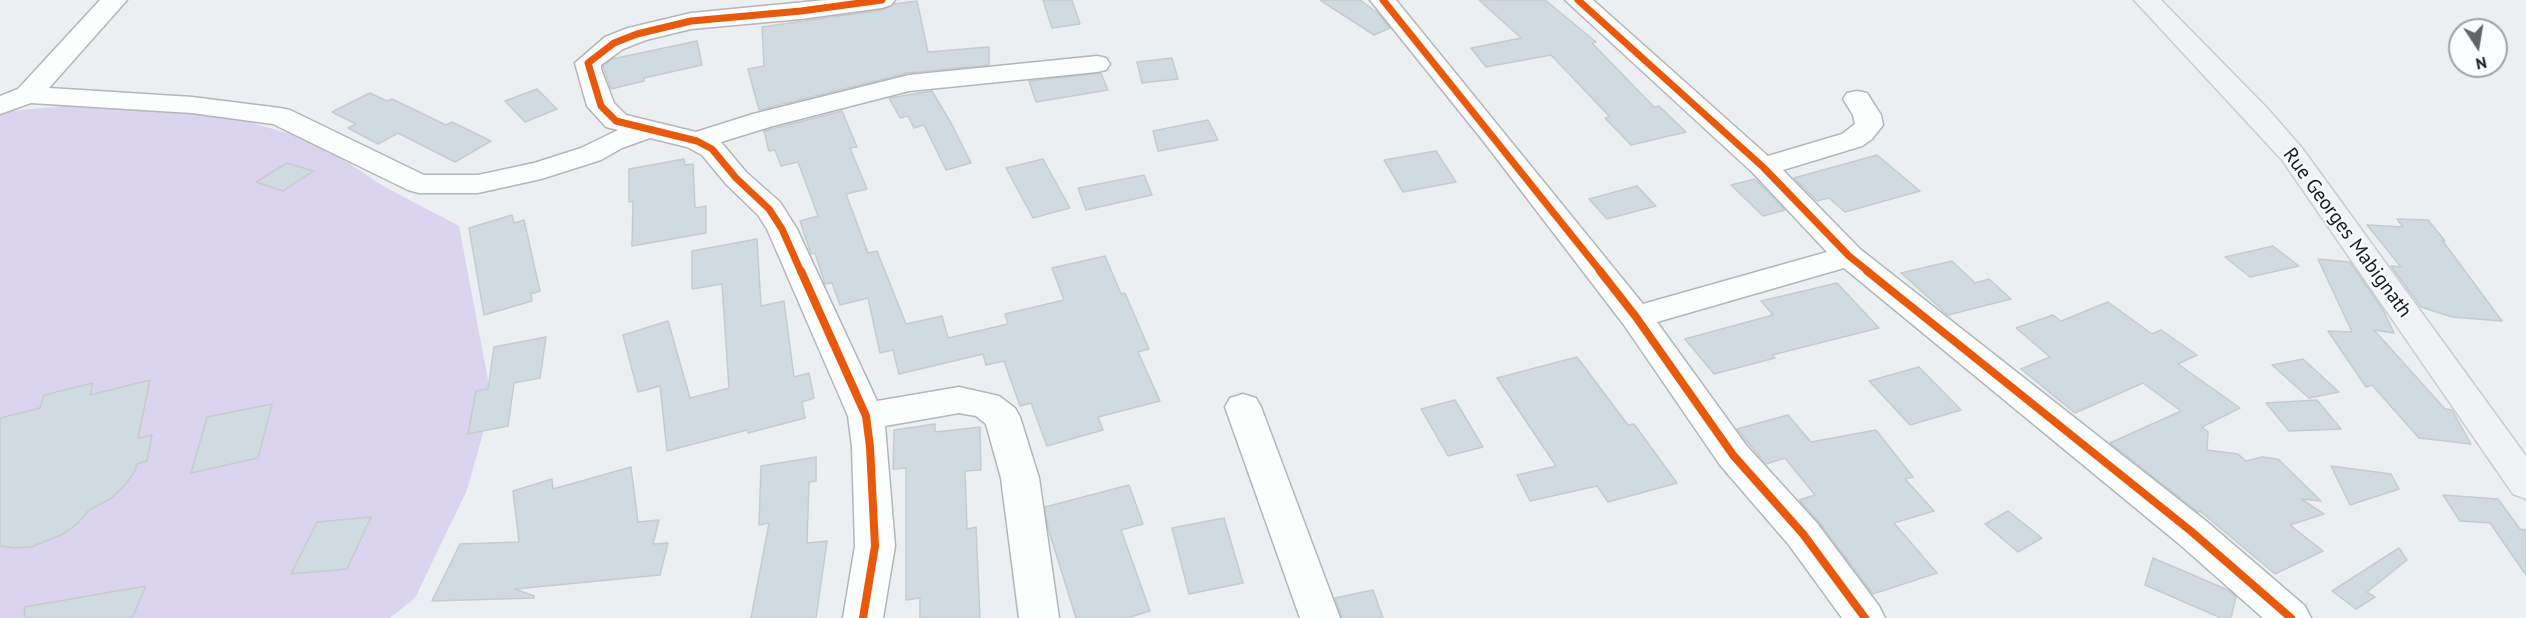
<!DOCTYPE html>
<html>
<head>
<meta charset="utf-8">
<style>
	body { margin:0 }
	#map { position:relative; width:2526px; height:618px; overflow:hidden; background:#eceff2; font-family:"PT Sans",sans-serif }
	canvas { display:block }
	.north { position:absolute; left:2448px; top:18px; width:60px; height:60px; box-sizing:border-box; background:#f9fbfe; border:2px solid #9fa1a4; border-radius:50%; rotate:168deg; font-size:16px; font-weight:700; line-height:24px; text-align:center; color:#181b1d }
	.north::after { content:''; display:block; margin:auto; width:21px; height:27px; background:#626568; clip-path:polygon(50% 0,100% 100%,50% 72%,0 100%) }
</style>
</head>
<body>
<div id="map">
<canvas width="2526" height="618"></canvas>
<div class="north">N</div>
</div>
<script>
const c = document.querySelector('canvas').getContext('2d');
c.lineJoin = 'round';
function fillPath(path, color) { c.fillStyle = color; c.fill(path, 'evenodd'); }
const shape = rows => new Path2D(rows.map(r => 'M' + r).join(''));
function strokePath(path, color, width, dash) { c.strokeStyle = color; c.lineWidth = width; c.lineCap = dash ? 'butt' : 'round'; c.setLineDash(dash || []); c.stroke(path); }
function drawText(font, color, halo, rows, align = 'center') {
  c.font = font + ' "PT Sans",sans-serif'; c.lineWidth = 4.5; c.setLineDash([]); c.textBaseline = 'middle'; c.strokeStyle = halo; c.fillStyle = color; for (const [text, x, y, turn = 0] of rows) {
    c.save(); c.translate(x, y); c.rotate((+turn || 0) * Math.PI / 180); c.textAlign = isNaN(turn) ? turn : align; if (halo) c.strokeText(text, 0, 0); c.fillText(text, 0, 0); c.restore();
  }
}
fillPath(shape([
	[73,105,225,115,314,141,385,187,459,226,492,401,467,490,415,598,390,618,0,618,0,112]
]), '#dad4ee');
const building = shape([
	[1043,0,1072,0,1080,24,1052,28,1043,0],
	[1320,0,1360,0,1379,14,1390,28,1374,35,1320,0],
	[1479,0,1545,0,1596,42,1592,43,1654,107,1659,106,1686,132,1631,145,1605,118,1610,117,1551,55,1486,67,1471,48,1521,38,1479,0],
	[917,1,928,52,989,47,989,65,908,73,759,110,748,69,764,66,762,27,882,10,894,4,917,1],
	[697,41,702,65,644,78,644,81,611,89,603,66,612,59,697,41],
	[1172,58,1178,79,1142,83,1137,62,1172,58],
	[1101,73,1108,90,1036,102,1029,81,1101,73],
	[537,89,557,109,525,122,505,101,537,89],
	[932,91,951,123,971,163,946,170,924,125,914,128,908,116,900,118,889,98,932,91],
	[370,93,387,101,392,99,446,125,452,122,491,141,455,162,398,133,378,144,348,128,356,124,332,112,370,93],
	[842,111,857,147,850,148,867,189,846,194,868,253,877,251,906,324,942,316,948,338,1008,324,1005,314,1064,300,1052,268,1105,256,1121,294,1125,293,1149,349,1138,352,1160,401,1098,417,1103,430,1047,446,1031,403,1020,406,1004,361,986,365,983,354,899,374,893,350,880,353,868,298,840,305,832,283,825,284,815,253,811,254,800,221,818,216,798,162,781,166,775,150,769,151,764,131,842,111],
	[1208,120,1218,140,1158,151,1153,131,1208,120],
	[1436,151,1456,182,1403,192,1384,160,1436,151],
	[1877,155,1920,191,1845,212,1829,198,1817,201,1794,178,1877,155],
	[684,159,685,165,693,164,695,208,706,206,706,233,632,246,633,201,629,202,629,169,684,159],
	[1043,159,1070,208,1033,218,1006,168,1043,159],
	[287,163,313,171,283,191,256,182,287,163],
	[1144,175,1152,195,1086,210,1078,188,1144,175],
	[1755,179,1785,210,1763,216,1731,185,1755,179],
	[1637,186,1656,206,1607,219,1589,199,1637,186],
	[512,215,514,223,524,220,540,291,531,294,532,301,484,315,469,228,512,215],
	[2397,219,2428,220,2445,241,2442,240,2502,321,2452,317,2421,307,2391,266,2401,267,2367,225,2403,227,2397,219],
	[757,239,761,306,784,301,794,377,809,373,814,398,802,402,805,418,748,433,747,430,667,451,660,386,638,392,623,335,668,321,690,398,729,388,722,284,692,289,692,251,757,239],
	[2273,246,2299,266,2250,277,2225,257,2273,246],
	[2318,259,2350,262,2383,310,2394,333,2374,330,2445,409,2452,410,2471,444,2419,438,2372,385,2366,387,2328,331,2352,332,2318,259],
	[1952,261,1975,283,1989,279,2011,299,1948,315,1901,273,1952,261],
	[1837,283,1879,328,1772,355,1775,358,1714,374,1685,339,1773,315,1761,301,1837,283],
	[2108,302,2152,334,2161,330,2197,355,2178,364,2240,408,2202,427,2208,432,2207,450,2238,454,2246,461,2262,457,2278,459,2321,501,2301,499,2324,514,2290,525,2323,551,2275,574,2200,511,2198,512,2110,443,2181,411,2143,383,2075,413,2021,369,2050,357,2016,328,2053,315,2061,321,2108,302],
	[546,337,540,378,514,383,508,426,468,434,476,391,488,389,494,347,546,337],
	[1577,357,1628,425,1634,424,1677,483,1608,502,1597,486,1530,501,1517,475,1556,466,1497,378,1577,357],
	[2303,359,2339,392,2309,398,2272,365,2303,359],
	[1919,367,1961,410,1910,425,1869,381,1919,367],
	[150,380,138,438,152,435,147,461,137,464,134,473,124,486,110,499,89,510,77,524,63,534,31,547,14,548,0,546,0,418,40,408,44,395,93,383,90,395,150,380],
	[1455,400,1483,447,1448,456,1421,409,1455,400],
	[2317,400,2341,429,2289,431,2266,403,2317,400],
	[272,404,258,458,191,473,207,417,272,404],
	[1788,415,1811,442,1876,430,1913,477,1905,479,1934,511,1894,523,1937,573,1873,594,1819,522,1799,500,1815,495,1793,468,1785,458,1766,464,1737,429,1788,415],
	[935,424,935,432,980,427,981,470,965,471,967,529,976,527,980,618,920,618,920,598,906,600,906,468,893,469,894,430,935,424],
	[816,457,816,481,809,482,807,543,827,541,816,618,751,618,769,523,759,525,761,466,816,457],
	[2331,466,2391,474,2399,489,2350,505,2331,466],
	[631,467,638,522,659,520,653,544,668,543,660,575,515,589,534,596,534,598,432,601,460,544,519,542,513,491,552,479,553,489,631,467],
	[1129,485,1143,524,1121,530,1150,611,1127,618,1076,618,1048,528,1045,507,1129,485],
	[2443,495,2498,499,2520,529,2526,530,2526,575,2490,523,2460,521,2443,495],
	[2008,511,2042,538,2018,552,1985,524,2008,511],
	[371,517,347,569,291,574,317,522,371,517],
	[1224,518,1243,583,1189,594,1172,528,1224,518],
	[2399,548,2407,560,2367,592,2375,597,2356,609,2332,591,2399,548],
	[2153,558,2228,590,2236,597,2231,618,2221,618,2145,585,2153,558],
	[146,586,132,618,25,618,24,607,146,586],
	[1373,590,1383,618,1342,618,1335,598,1373,590]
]);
fillPath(building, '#cfdbe1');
strokePath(building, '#c8cbcd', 1.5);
const minor = shape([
	[100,0,127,0,49,88,192,97,280,108,290,110,424,175,478,175,534,163,581,148,618,130,606,127,587,106,575,63,605,37,628,28,691,13,826,0,895,0,891,5,882,8,801,19,691,29,646,40,623,49,601,65,601,69,614,103,626,115,696,132,753,114,909,75,1097,56,1106,58,1110,64,1106,70,1097,72,909,91,773,126,721,142,746,172,780,202,797,229,877,401,959,387,999,396,1015,408,1020,417,1039,478,1059,618,1019,618,1001,478,986,424,976,416,959,413,885,426,895,546,883,618,843,618,855,546,852,447,848,416,767,229,758,215,726,184,702,155,687,147,650,138,622,148,601,160,541,179,478,193,419,193,408,190,273,124,192,113,31,103,0,114,0,96,18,89,100,0],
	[1370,0,1396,0,1643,304,1827,252,1753,173,1565,0,1593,0,1768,156,1842,134,1855,124,1853,115,1843,99,1847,93,1857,91,1867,93,1881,115,1883,125,1872,139,1862,146,1783,170,1860,249,2206,521,2305,606,2311,618,2263,618,2178,543,1844,268,1657,322,1746,445,1817,523,1879,606,1885,618,1842,618,1789,545,1720,465,1624,325,1484,142,1370,0],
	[1243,394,1256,398,1261,407,1340,618,1300,618,1225,407,1230,398,1243,394]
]);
const major = shape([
	[2134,0,2161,0,2267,108,2302,148,2526,456,2526,499,2513,494,2282,160,2134,0]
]);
strokePath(minor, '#b3b6b9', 3);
strokePath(major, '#cacccd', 3);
fillPath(minor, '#fcfdfd');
fillPath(major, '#f0f2f6');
strokePath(shape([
	[1383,0,1601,272],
	[1578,0,1763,167,1849,256,1869,272],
	[801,272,782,229,769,209,736,178,712,149,697,141,616,121,601,106,588,63,614,43,637,34,691,21,801,11,882,0]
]), '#e8590c', 7);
strokePath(shape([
	[801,271,866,416,870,447,875,546,863,618],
	[1600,271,1636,317,1733,455,1803,534,1865,618],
	[1867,271,2192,532,2291,618]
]), '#e8590c', 8);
drawText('20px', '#181b1d', '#f9fbfe', [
	["Rue Georges Mabignath",2347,233,54]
]);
</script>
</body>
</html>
